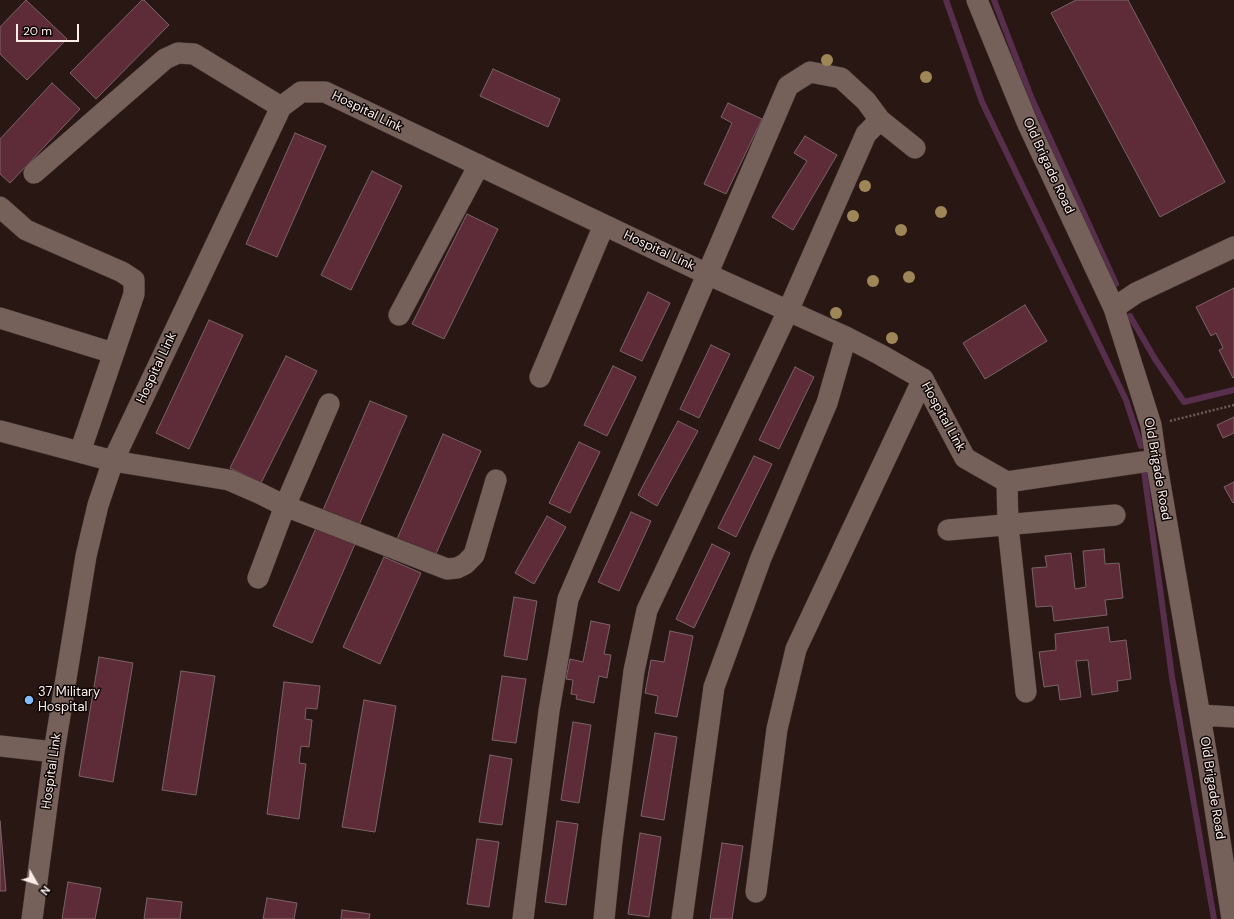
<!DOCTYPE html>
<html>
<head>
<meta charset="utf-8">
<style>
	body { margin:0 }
	#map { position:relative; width:1234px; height:919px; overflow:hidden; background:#291713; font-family:"DM Sans",sans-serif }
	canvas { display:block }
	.north { position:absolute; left:16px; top:863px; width:40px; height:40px; -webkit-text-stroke:3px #0c0504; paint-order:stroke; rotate:129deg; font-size:11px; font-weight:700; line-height:16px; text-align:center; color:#fbedea }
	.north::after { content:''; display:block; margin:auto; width:14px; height:18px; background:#fbedea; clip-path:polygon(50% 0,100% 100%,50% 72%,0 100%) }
	.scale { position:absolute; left:16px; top:24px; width:63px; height:18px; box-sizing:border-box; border:2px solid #fbedea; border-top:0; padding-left:5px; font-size:12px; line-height:14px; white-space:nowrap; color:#fbedea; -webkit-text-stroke:3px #0c0504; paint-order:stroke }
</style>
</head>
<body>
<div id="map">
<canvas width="1234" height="919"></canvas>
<div class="north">N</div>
<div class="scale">20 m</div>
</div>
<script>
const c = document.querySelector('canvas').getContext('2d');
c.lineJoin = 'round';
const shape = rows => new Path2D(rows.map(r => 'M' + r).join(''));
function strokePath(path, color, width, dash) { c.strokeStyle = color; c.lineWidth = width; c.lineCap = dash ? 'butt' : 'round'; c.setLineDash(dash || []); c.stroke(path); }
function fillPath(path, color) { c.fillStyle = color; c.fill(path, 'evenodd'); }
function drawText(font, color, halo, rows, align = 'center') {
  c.font = font + ' "DM Sans",sans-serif'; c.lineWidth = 3; c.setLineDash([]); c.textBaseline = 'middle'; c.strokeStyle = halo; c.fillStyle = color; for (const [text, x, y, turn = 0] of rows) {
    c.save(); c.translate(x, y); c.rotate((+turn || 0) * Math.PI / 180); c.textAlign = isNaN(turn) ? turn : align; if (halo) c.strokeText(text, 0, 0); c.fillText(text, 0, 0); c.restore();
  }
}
strokePath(shape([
	[946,0,982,102,1126,400,1141,446],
	[994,0,1032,99,1116,284],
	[1130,316,1155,359,1184,402,1234,390],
	[1144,471,1172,677,1214,919]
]), '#582e4d', 6);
const building = shape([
	[26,0,67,39,27,80,0,54,0,27,26,0],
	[142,0,144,0,169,25,96,99,70,73,142,0],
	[1076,0,1128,0,1225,182,1160,217,1051,13,1076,0],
	[493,69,560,99,548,127,480,96,493,69],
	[52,83,80,109,10,183,0,174,0,139,52,83],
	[728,103,762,119,726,194,704,184,732,123,721,117,728,103],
	[295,133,326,146,277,257,246,244,295,133],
	[805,136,837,155,793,230,772,217,807,161,794,153,805,136],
	[372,171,402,186,351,290,321,275,372,171],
	[467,214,498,229,444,339,412,324,467,214],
	[1234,288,1234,377,1233,378,1219,350,1223,348,1216,333,1211,336,1196,307,1234,288],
	[648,292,670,303,642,361,620,351,648,292],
	[1025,305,1047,341,985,379,963,343,1025,305],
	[209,320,243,335,189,449,156,433,209,320],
	[711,345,730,354,699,418,680,409,711,345],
	[286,356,317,371,261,483,230,468,286,356],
	[613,366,636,377,607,436,584,425,613,366],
	[795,367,814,377,779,449,759,440,795,367],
	[370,401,407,416,356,532,320,517,370,401],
	[1234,417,1234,433,1223,438,1217,425,1234,417],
	[678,421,698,431,657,506,638,495,678,421],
	[443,434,481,451,432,563,394,546,443,434],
	[579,442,600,452,570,513,549,503,579,442],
	[754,456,772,464,736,537,718,528,754,456],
	[1234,482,1234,502,1233,503,1224,487,1234,482],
	[631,512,651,521,619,591,598,582,631,512],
	[547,516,566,527,534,584,515,573,547,516],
	[316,528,355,544,312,643,273,626,316,528],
	[712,544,730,553,694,628,676,619,712,544],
	[1104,549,1105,564,1119,563,1123,598,1105,600,1107,615,1054,621,1052,606,1036,607,1032,568,1047,567,1045,556,1071,553,1075,589,1086,587,1083,551,1104,549],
	[384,557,421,573,380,664,343,647,384,557],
	[514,597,537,601,527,660,504,656,514,597],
	[591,621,610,625,604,654,611,655,607,678,599,676,594,703,576,699,577,695,571,694,573,680,566,679,570,659,583,662,591,621],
	[1108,627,1110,642,1126,640,1131,679,1117,681,1118,691,1092,695,1088,660,1076,661,1081,697,1060,700,1058,685,1044,687,1039,652,1056,650,1055,634,1108,627],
	[670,631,693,636,677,717,655,713,658,696,645,693,651,660,664,662,670,631],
	[99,657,133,663,113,782,79,776,99,657],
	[181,671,215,676,196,795,162,790,181,671],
	[502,676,526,679,516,743,492,740,502,676],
	[284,682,320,686,317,709,306,708,305,719,312,720,309,747,301,746,299,763,306,764,299,819,267,814,284,682],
	[364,700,396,706,375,832,342,827,364,700],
	[573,722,591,725,579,803,561,800,573,722],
	[655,733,677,737,664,820,641,816,655,733],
	[490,755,512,759,502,825,479,822,490,755],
	[0,821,6,891,0,891,0,821],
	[557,821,578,824,566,905,545,902,557,821],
	[640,833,661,837,649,917,628,914,640,833],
	[477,839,499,842,489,907,467,904,477,839],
	[722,843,743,846,732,919,710,919,722,843],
	[68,882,101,888,95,919,62,919,68,882],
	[147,898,182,902,180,919,144,919,147,898],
	[267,898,297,903,294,919,263,919,267,898],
	[342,910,370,914,369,919,341,919,342,910]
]);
fillPath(building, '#5e2c38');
strokePath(building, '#7b6368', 1);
const minor = shape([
	[977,0,1027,122,1114,308,1151,425,1156,460,1208,763,1232,919],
	[34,173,165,59,178,53,194,54,281,107],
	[0,207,26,230,122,272,134,280,134,294,80,452],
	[1114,308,1136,293,1234,247],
	[399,315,479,165],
	[0,318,113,353],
	[540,377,604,225],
	[0,431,113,461,229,480,259,493,285,506,447,569,457,568,465,564,474,555,496,480],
	[1007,482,1008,526,1026,692],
	[948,530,1115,515],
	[258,578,285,506,329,404],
	[1200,715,1234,717],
	[0,746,54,752],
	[756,892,777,729,796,649,923,379],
	[32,919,54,752,86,556,98,505,113,461,281,107,301,92,325,92,707,274,846,337,879,354,923,379,965,458,1007,482,1156,460],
	[523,919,549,711,568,599,788,86,810,72,841,78,866,101,880,120],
	[604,919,612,841,634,671,647,610,788,311,866,134,880,120,915,148],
	[682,919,714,687,761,558,827,403,846,337]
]);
strokePath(minor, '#403230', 22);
strokePath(shape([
	[1170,421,1234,405]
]), '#6d5c58', 2.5, [2, 2]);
strokePath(minor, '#76605a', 21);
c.fillStyle = '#9e8657';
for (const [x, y] of [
	[827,60],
	[926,77],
	[865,186],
	[941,212],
	[853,216],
	[901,230],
	[909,277],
	[873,281],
	[836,313],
	[892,338]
]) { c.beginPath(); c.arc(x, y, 6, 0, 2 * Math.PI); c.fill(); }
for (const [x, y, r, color] of [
	[29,700,5,"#84bcfb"]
]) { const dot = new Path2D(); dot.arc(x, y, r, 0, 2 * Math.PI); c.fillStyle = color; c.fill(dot); strokePath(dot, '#0c0504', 1.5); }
drawText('13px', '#fbedea', '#0c0504', [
	["Hospital Link",367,112,26],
	["Old Brigade Road",1048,166,65],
	["Hospital Link",659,251,25],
	["Hospital Link",157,368,-65],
	["Hospital Link",943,417,61],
	["Old Brigade Road",1157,469,80],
	["Hospital Link",52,771,-82],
	["Old Brigade Road",1212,788,81]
]);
drawText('13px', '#fbedea', '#0c0504', [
	["37 Military",38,693],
	["Hospital",38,708]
], 'left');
</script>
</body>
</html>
